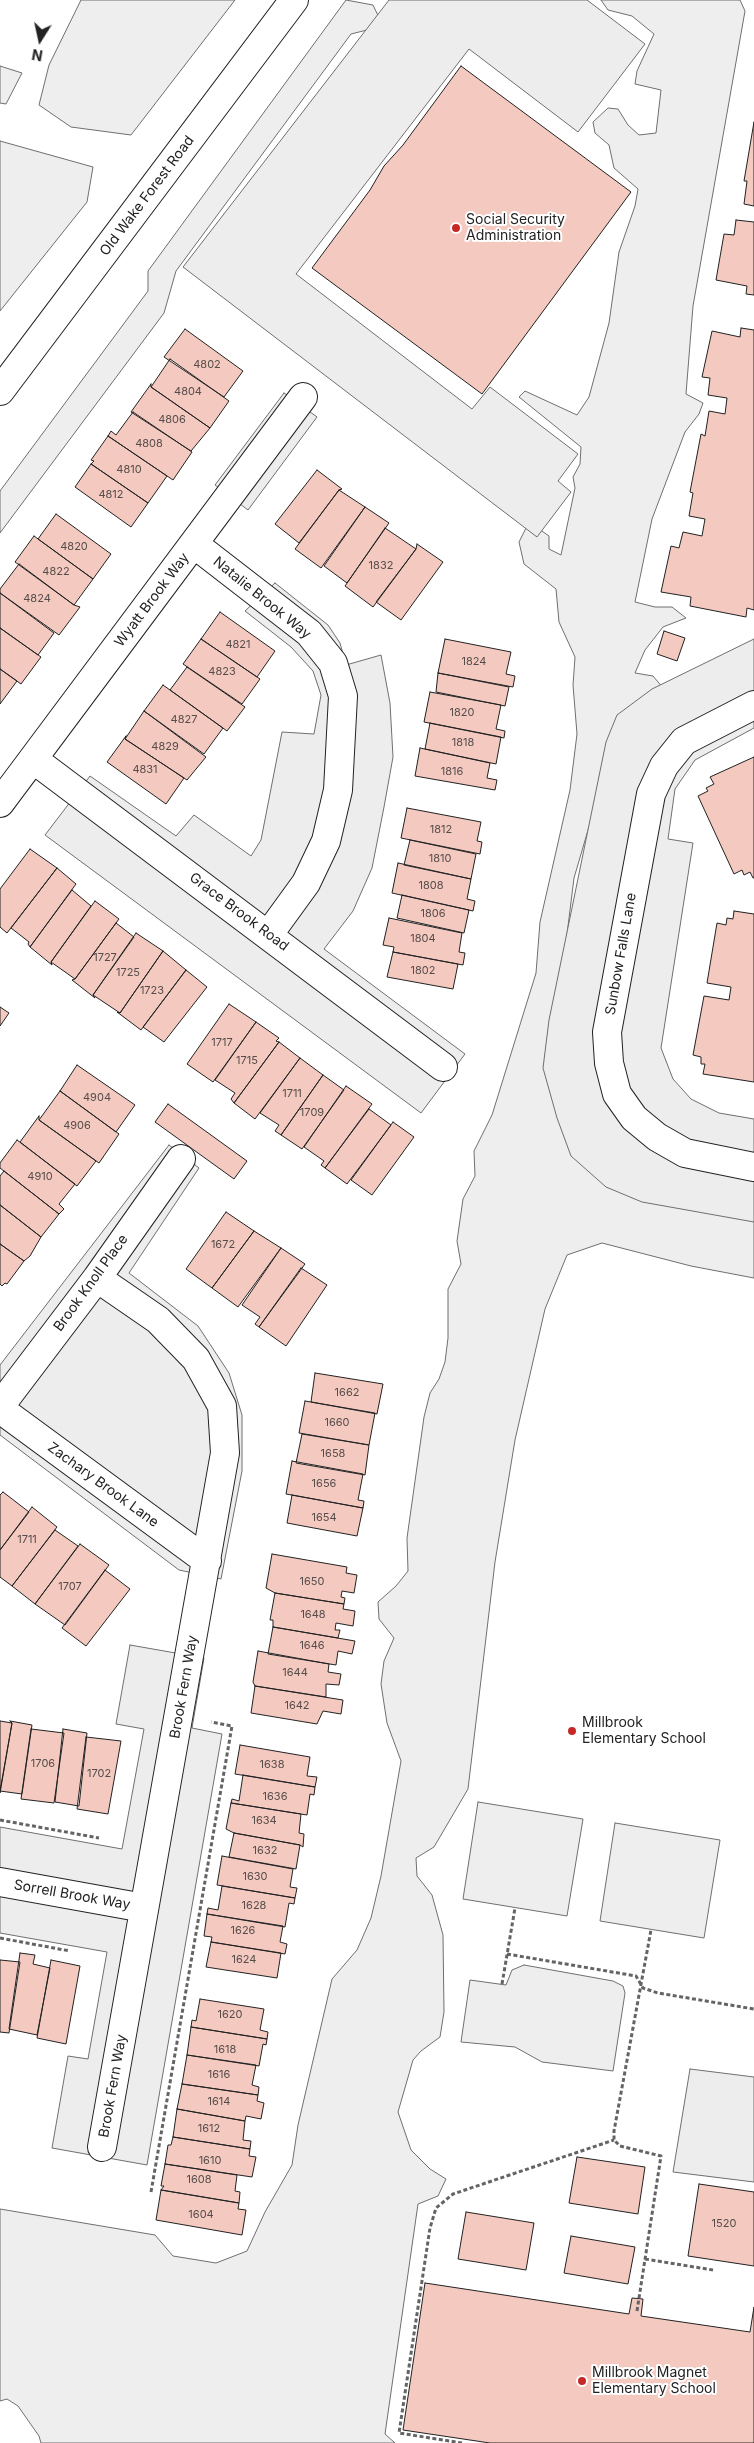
<!DOCTYPE html>
<html>
<head>
<meta charset="utf-8">
<style>
	body { margin:0 }
	#map { position:relative; width:754px; height:2443px; overflow:hidden; background:#fff; font-family:Inter,sans-serif }
	canvas { display:block }
	.north { position:absolute; left:15px; top:15px; width:50px; height:50px; -webkit-text-stroke:4px #fff; paint-order:stroke; rotate:190deg; font-size:14px; font-weight:700; line-height:20px; text-align:center; color:#222 }
	.north::after { content:''; display:block; margin:auto; width:18px; height:22px; background:#222; clip-path:polygon(50% 0,100% 100%,50% 72%,0 100%) }
</style>
</head>
<body>
<div id="map">
<canvas width="754" height="2443"></canvas>
<div class="north">N</div>
</div>
<script>
const c = document.querySelector('canvas').getContext('2d');
c.lineJoin = 'round';
function fillPath(path, color) { c.fillStyle = color; c.fill(path, 'evenodd'); }
const shape = rows => new Path2D(rows.map(r => 'M' + r).join(''));
function strokePath(path, color, width, dash) { c.strokeStyle = color; c.lineWidth = width; c.lineCap = dash ? 'butt' : 'round'; c.setLineDash(dash || []); c.stroke(path); }
function drawText(font, color, halo, rows, align = 'center') {
  c.font = font + ' Inter,sans-serif'; c.lineWidth = 4; c.setLineDash([]); c.textBaseline = 'middle'; c.strokeStyle = halo; c.fillStyle = color; for (const [text, x, y, turn = 0] of rows) {
    c.save(); c.translate(x, y); c.rotate((+turn || 0) * Math.PI / 180); c.textAlign = isNaN(turn) ? turn : align; if (halo) c.strokeText(text, 0, 0); c.fillText(text, 0, 0); c.restore();
  }
}
const green = shape([
	[81,0,235,0,131,135,71,127,39,105,49,65,81,0],
	[346,0,373,5,383,26,351,34,176,271,164,313,0,533,0,491,148,291,148,271,346,0],
	[601,0,740,0,745,11,693,306,686,394,703,403,699,414,685,432,652,519,635,602,655,607,672,607,686,618,663,627,645,650,635,673,653,676,668,694,605,772,574,878,553,1047,754,1216,754,1278,691,1266,602,1243,567,1255,545,1309,515,1440,495,1562,468,1789,434,1847,416,1858,417,1876,432,1895,443,1935,444,2012,440,2037,421,2051,413,2060,398,2112,411,2150,430,2169,446,2179,438,2196,418,2204,385,2434,395,2443,41,2443,39,2436,18,2406,7,2399,0,2401,0,2209,155,2235,173,2256,216,2263,247,2251,265,2212,292,2165,298,2125,332,1979,357,1950,371,1918,381,1876,401,1761,387,1723,381,1684,384,1661,394,1638,379,1619,378,1602,396,1586,408,1571,407,1538,424,1417,430,1393,439,1379,445,1362,448,1338,448,1289,461,1264,457,1241,463,1199,475,1176,474,1151,492,1115,536,973,540,922,570,790,577,734,573,685,575,657,559,622,556,589,524,564,519,542,529,522,549,536,549,549,561,555,575,488,573,477,580,464,581,447,519,397,525,391,577,415,589,397,609,323,619,252,635,206,638,189,614,168,609,145,595,133,593,122,608,108,618,109,628,125,639,135,656,133,661,90,635,84,637,71,654,34,632,16,608,10,601,0],
	[0,66,22,73,6,104,0,103,0,66],
	[0,141,93,167,87,202,0,311,0,141],
	[478,1802,583,1819,567,1916,463,1899,478,1802],
	[615,1823,720,1840,704,1938,600,1921,615,1823],
	[524,1965,613,1981,623,1986,625,1993,613,2071,542,2062,515,2047,461,2042,470,1980,506,1985,512,1970,524,1965]
]);
fillPath(green, '#eee');
strokePath(green, '#6f6f6f', 1);
const parking = shape([
	[389,0,587,0,645,44,578,132,469,49,296,274,472,409,490,387,578,454,558,481,571,492,537,537,183,267,389,0],
	[284,393,317,417,248,510,215,485,284,393],
	[275,583,328,625,340,643,346,665,381,655,390,703,393,757,384,807,372,868,353,911,324,949,465,1054,421,1113,45,835,90,776,176,836,194,815,251,856,261,840,282,732,314,734,321,695,313,671,291,647,245,611,275,583],
	[754,639,754,728,695,760,675,789,668,839,693,843,661,1048,673,1079,691,1099,719,1113,754,1119,754,1222,642,1202,606,1187,571,1156,557,1118,543,1068,549,1020,606,742,617,715,652,689,754,639],
	[169,1145,199,1168,129,1273,198,1326,229,1373,242,1415,242,1471,221,1579,179,1570,0,1435,0,1365,169,1145],
	[130,1645,204,1658,192,1728,222,1734,147,2165,52,2148,68,2056,88,2059,107,1952,0,1933,0,1827,122,1849,144,1729,116,1724,130,1645],
	[690,2069,754,2077,754,2182,673,2172,690,2069]
]);
fillPath(parking, '#ededed');
strokePath(parking, '#6f6f6f', 1);
const building = shape([
	[461,66,631,192,482,394,312,268,370,190,384,166,403,145,461,66],
	[754,122,754,206,744,204,747,181,744,181,754,122],
	[736,220,754,222,754,295,746,294,747,286,716,280,724,234,734,235,736,220],
	[741,328,754,330,754,610,747,608,746,617,690,606,691,597,661,592,671,546,679,548,683,532,702,536,705,519,689,516,693,493,690,492,701,434,705,436,709,411,725,414,727,398,708,395,710,378,702,377,712,331,740,337,741,328],
	[185,329,243,371,224,397,164,357,185,329],
	[170,359,229,401,210,428,151,387,170,359],
	[151,384,151,387,210,428,191,451,131,412,151,384],
	[133,412,192,452,173,480,108,436,111,431,116,435,133,412],
	[108,436,167,476,148,503,91,464,94,461,91,460,108,436],
	[91,464,148,503,131,527,75,487,91,464],
	[317,470,342,489,339,490,299,543,275,524,317,470],
	[339,490,365,507,321,568,295,549,339,490],
	[365,507,389,523,347,583,324,566,365,507],
	[56,514,111,554,93,579,38,539,56,514],
	[385,528,416,549,373,607,345,586,385,528],
	[34,536,93,579,74,605,15,562,34,536],
	[417,544,443,562,401,620,376,602,416,549,417,544],
	[19,564,74,605,80,607,59,635,0,593,0,589,19,564],
	[0,593,54,633,38,655,0,628,0,593],
	[220,612,275,651,257,677,201,639,220,612],
	[0,628,41,657,21,684,0,669,0,628],
	[664,631,685,638,677,661,657,654,664,631],
	[201,639,260,679,242,704,183,664,201,639],
	[445,639,511,652,506,674,515,676,513,687,438,673,445,639],
	[187,667,245,707,227,731,170,690,187,667],
	[0,669,17,681,0,704,0,669],
	[438,673,509,687,505,706,436,692,438,673],
	[163,685,223,728,204,754,144,711,163,685],
	[430,692,501,705,496,729,505,731,504,738,424,722,430,692],
	[144,711,206,757,187,780,125,739,144,711],
	[430,723,501,737,496,764,425,749,430,723],
	[126,736,125,739,184,778,166,804,107,762,126,736],
	[420,748,490,763,487,778,497,780,495,790,415,776,420,748],
	[754,757,754,878,753,878,750,872,744,875,742,870,734,874,698,796,708,791,706,788,714,784,710,777,754,757],
	[407,808,481,822,477,841,482,842,480,854,401,838,407,808],
	[410,840,476,854,471,879,404,865,410,840],
	[30,849,57,868,7,933,0,927,0,889,30,849],
	[398,863,471,879,467,899,475,901,473,911,392,893,398,863],
	[57,868,76,884,30,947,28,944,29,942,11,928,57,868],
	[72,890,91,906,51,962,52,965,30,947,72,890],
	[402,895,469,910,464,933,397,918,402,895],
	[95,901,119,919,75,979,51,962,95,901],
	[734,911,754,914,754,1082,703,1074,705,1064,701,1064,701,1057,693,1055,704,996,729,1000,731,987,707,983,717,923,726,925,727,918,733,919,734,911],
	[389,918,462,933,459,952,465,953,463,965,393,952,394,947,383,945,389,918],
	[116,923,134,937,93,995,95,998,72,980,75,979,116,923],
	[136,933,163,951,120,1013,93,995,136,933],
	[163,951,186,970,141,1030,117,1012,120,1013,163,951],
	[393,952,458,964,453,989,387,977,393,952],
	[186,970,207,987,164,1042,143,1027,186,970],
	[229,1004,256,1022,213,1082,187,1064,229,1004],
	[0,1007,9,1013,0,1026,0,1007],
	[256,1022,279,1038,276,1041,279,1042,234,1103,231,1099,235,1093,215,1080,256,1022],
	[279,1042,300,1058,255,1119,234,1103,279,1042],
	[300,1058,323,1075,281,1135,275,1131,279,1125,260,1113,300,1058],
	[77,1065,135,1105,116,1132,60,1091,77,1065],
	[323,1075,344,1090,302,1149,281,1135,323,1075],
	[346,1086,372,1104,325,1168,321,1165,324,1161,304,1147,346,1086],
	[60,1091,119,1134,99,1163,39,1120,60,1091],
	[168,1104,247,1161,234,1179,155,1122,168,1104],
	[369,1109,391,1125,347,1184,325,1168,369,1109],
	[39,1116,39,1120,96,1161,77,1186,20,1142,39,1116],
	[393,1122,414,1137,372,1195,351,1180,393,1122],
	[17,1140,75,1184,59,1204,64,1209,59,1214,0,1168,0,1163,17,1140],
	[4,1171,59,1214,41,1237,0,1205,0,1176,4,1171],
	[0,1205,41,1237,30,1256,24,1261,0,1244,0,1205],
	[226,1212,254,1231,212,1288,186,1269,226,1212],
	[254,1231,281,1248,238,1307,212,1288,254,1231],
	[0,1244,24,1261,7,1284,5,1283,2,1286,0,1284,0,1244],
	[281,1248,305,1264,259,1327,255,1324,260,1317,242,1305,281,1248],
	[301,1268,327,1285,286,1346,259,1327,301,1268],
	[315,1373,383,1384,377,1414,311,1402,315,1373],
	[305,1401,375,1413,369,1445,299,1433,305,1401],
	[302,1434,369,1445,365,1475,296,1463,302,1434],
	[292,1461,363,1474,358,1500,364,1501,363,1508,286,1494,292,1461],
	[3,1492,29,1512,0,1550,0,1495,3,1492],
	[292,1495,363,1508,357,1536,287,1523,292,1495],
	[32,1507,57,1527,12,1586,0,1577,0,1550,32,1507],
	[55,1530,78,1546,35,1604,12,1586,55,1530],
	[80,1544,109,1565,65,1625,35,1604,80,1544],
	[272,1554,347,1567,346,1573,357,1575,354,1593,342,1591,341,1597,345,1598,344,1604,275,1593,266,1588,272,1554],
	[105,1570,130,1589,86,1646,62,1628,105,1570],
	[275,1593,344,1604,343,1609,355,1611,353,1626,336,1623,335,1630,340,1630,338,1638,273,1627,273,1620,270,1620,275,1593],
	[273,1627,355,1641,352,1654,338,1651,336,1665,268,1654,273,1627],
	[258,1651,329,1664,328,1672,341,1674,339,1685,326,1684,326,1697,255,1686,253,1682,258,1651],
	[255,1686,343,1700,341,1714,323,1711,317,1724,251,1713,255,1686],
	[0,1721,12,1723,0,1793,0,1721],
	[10,1721,32,1725,22,1794,0,1791,12,1723,10,1721],
	[31,1729,64,1733,54,1803,21,1799,31,1729],
	[63,1729,87,1733,79,1806,55,1802,63,1729],
	[86,1737,121,1741,108,1814,77,1809,86,1737],
	[240,1745,310,1757,307,1776,317,1777,315,1787,235,1774,240,1745],
	[243,1775,315,1787,314,1795,310,1794,307,1815,231,1803,232,1799,239,1801,243,1775],
	[231,1803,301,1814,299,1833,304,1834,303,1847,300,1845,234,1833,226,1829,231,1803],
	[234,1833,300,1845,296,1869,229,1857,234,1833],
	[222,1856,293,1869,290,1887,297,1888,295,1898,217,1885,222,1856],
	[222,1886,295,1898,294,1904,289,1903,285,1927,207,1914,208,1908,218,1910,222,1886],
	[207,1914,283,1926,280,1942,287,1944,285,1954,211,1942,212,1937,204,1936,207,1914],
	[211,1942,281,1953,277,1978,206,1967,211,1942],
	[20,1953,35,1955,33,1964,50,1968,37,2035,9,2029,20,1953],
	[0,1960,20,1962,9,2033,0,2032,0,1960],
	[51,1960,80,1966,66,2044,37,2038,51,1960],
	[200,1999,264,2009,260,2030,268,2032,267,2039,191,2027,192,2020,196,2021,200,1999],
	[191,2027,267,2039,266,2045,263,2044,259,2066,187,2055,191,2027],
	[187,2055,256,2065,252,2085,259,2087,258,2095,182,2084,187,2055],
	[182,2084,258,2095,257,2101,264,2103,261,2119,246,2116,245,2121,177,2109,182,2084],
	[177,2109,245,2121,243,2140,251,2141,250,2149,173,2137,177,2109],
	[173,2137,250,2149,249,2156,256,2157,252,2177,165,2164,168,2145,171,2145,173,2137],
	[577,2157,645,2167,638,2214,569,2203,577,2157],
	[165,2164,237,2175,235,2191,240,2192,239,2203,161,2190,164,2186,161,2186,165,2164],
	[699,2184,754,2192,754,2266,688,2256,699,2184],
	[161,2190,239,2203,238,2209,246,2210,242,2235,156,2220,161,2190],
	[466,2212,534,2223,526,2270,458,2259,466,2212],
	[571,2236,635,2247,628,2284,564,2273,571,2236],
	[425,2283,629,2314,632,2298,643,2299,641,2316,750,2332,754,2307,754,2443,490,2443,403,2430,425,2283]
]);
fillPath(building, '#f3c9c0');
strokePath(building, '#222', 1);
const minor = shape([
	[0,391,294,0],
	[194,544,309,633,333,663,343,696,338,790,326,841,306,883,269,934],
	[754,705,684,741,664,766,651,794,607,1032,609,1063,617,1094,634,1118,657,1137,685,1153,754,1167],
	[33,759,443,1067],
	[0,803,303,397],
	[97,1278,158,1320,196,1359,222,1406,225,1453,102,2147],
	[0,1406,97,1278,181,1159],
	[0,1409,207,1561],
	[0,1882,144,1908]
]);
strokePath(minor, '#222', 30);
strokePath(shape([
	[0,1820,99,1838],
	[0,1938,70,1951],
	[507,1954,636,1976,643,1988,658,1993,754,2009],
	[502,1984,515,1908],
	[151,2192,232,1726,211,1722],
	[645,2259,713,2270],
	[637,2311,661,2156,620,2146,614,2140,614,2131,651,1930],
	[462,2443,399,2433,430,2228,436,2208,453,2194,614,2140]
]), '#646464', 3, [4, 2.5]);
strokePath(minor, '#fff', 28);
for (const [x, y, r, color] of [
	[456,228,5,"#c62828"],
	[572,1731,5,"#c62828"],
	[582,2381,5,"#c62828"]
]) { const dot = new Path2D(); dot.arc(x, y, r, 0, 2 * Math.PI); c.fillStyle = color; c.fill(dot); strokePath(dot, '#fff', 2); }
drawText('11px', '#564c4a', null, [
	["4802",207,365],
	["4804",188,392],
	["4806",172,420],
	["4808",149,444],
	["4810",129,470],
	["4812",111,495],
	["4820",74,547],
	["1832",381,566],
	["4822",56,572],
	["4824",37,599],
	["4821",238,645],
	["1824",474,662],
	["4823",222,672],
	["1820",462,713],
	["4827",184,720],
	["1818",463,743],
	["4829",165,747],
	["4831",145,770],
	["1816",452,772],
	["1812",441,830],
	["1810",440,859],
	["1808",431,886],
	["1806",433,914],
	["1804",423,939],
	["1727",105,958],
	["1802",423,971],
	["1725",128,973],
	["1723",152,991],
	["1717",222,1043],
	["1715",247,1061],
	["1711",292,1094],
	["4904",97,1098],
	["1709",312,1113],
	["4906",77,1126],
	["4910",40,1177],
	["1672",223,1245],
	["1662",347,1393],
	["1660",337,1423],
	["1658",333,1454],
	["1656",324,1484],
	["1654",324,1518],
	["1711",27,1540],
	["1650",312,1582],
	["1707",70,1587],
	["1648",313,1615],
	["1646",312,1646],
	["1644",295,1673],
	["1642",297,1706],
	["1706",43,1764],
	["1638",272,1765],
	["1702",99,1774],
	["1636",275,1797],
	["1634",264,1821],
	["1632",265,1851],
	["1630",255,1877],
	["1628",254,1906],
	["1626",243,1931],
	["1624",244,1960],
	["1620",230,2015],
	["1618",225,2050],
	["1616",219,2075],
	["1614",219,2102],
	["1612",209,2129],
	["1610",210,2161],
	["1608",199,2180],
	["1604",201,2215],
	["1520",724,2224]
]);
drawText('14px', '#222', '#fff', [
	["Old Wake Forest Road",147,196,-53],
	["Natalie Brook Way",262,598,39],
	["Wyatt Brook Way",152,600,-53],
	["Grace Brook Road",239,912,37],
	["Sunbow Falls Lane",621,954,-80],
	["Brook Knoll Place",91,1283,-54],
	["Zachary Brook Lane",103,1485,36],
	["Brook Fern Way",184,1687,-80],
	["Sorrell Brook Way",72,1895,10],
	["Brook Fern Way",113,2086,-80]
]);
drawText('14px', '#222', '#fff', [
	["Social Security",466,220],
	["Administration",466,236],
	["Millbrook",582,1723],
	["Elementary School",582,1739],
	["Millbrook Magnet",592,2373],
	["Elementary School",592,2389]
], 'left');
</script>
</body>
</html>
